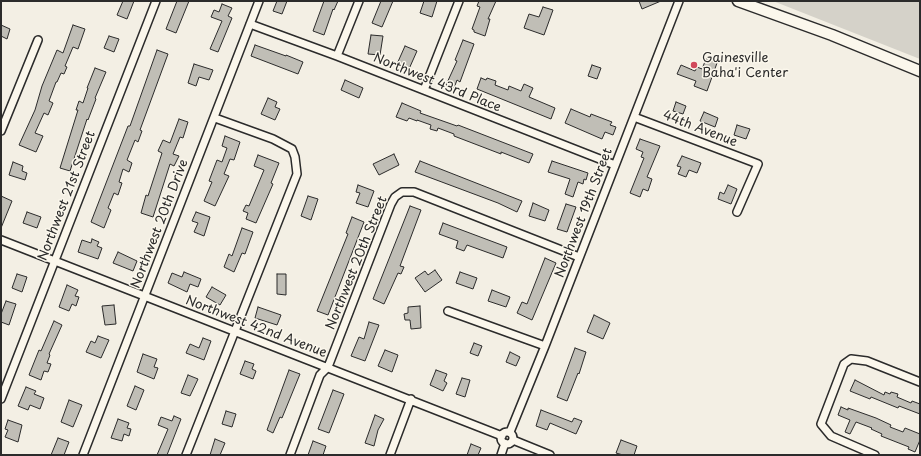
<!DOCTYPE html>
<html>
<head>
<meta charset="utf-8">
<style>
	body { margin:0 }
	#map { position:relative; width:921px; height:456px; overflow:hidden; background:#f3efe4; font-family:"Playpen Sans",sans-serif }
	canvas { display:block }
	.frame { position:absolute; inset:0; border:2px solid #2b2b2b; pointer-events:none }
</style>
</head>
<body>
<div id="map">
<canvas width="921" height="456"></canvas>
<div class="frame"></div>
</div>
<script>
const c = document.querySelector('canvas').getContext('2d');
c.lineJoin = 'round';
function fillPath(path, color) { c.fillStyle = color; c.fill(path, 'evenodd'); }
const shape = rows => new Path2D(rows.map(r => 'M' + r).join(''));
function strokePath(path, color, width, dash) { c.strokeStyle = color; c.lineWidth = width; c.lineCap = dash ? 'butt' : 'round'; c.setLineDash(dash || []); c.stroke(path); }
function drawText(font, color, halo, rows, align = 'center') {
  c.font = font + ' "Playpen Sans",sans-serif'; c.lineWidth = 3; c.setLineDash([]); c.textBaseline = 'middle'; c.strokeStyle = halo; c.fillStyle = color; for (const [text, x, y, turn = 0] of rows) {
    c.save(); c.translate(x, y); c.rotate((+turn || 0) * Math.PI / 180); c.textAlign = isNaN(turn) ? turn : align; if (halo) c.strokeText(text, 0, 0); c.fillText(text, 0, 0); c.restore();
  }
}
fillPath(shape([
	[773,1,920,1,920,59]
]), '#d5d2c9');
const building = shape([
	[123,1,134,1,127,19,117,15,123,1],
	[177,1,189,1,176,33,166,29,177,1],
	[277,1,287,1,282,14,273,11,277,1],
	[324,1,338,1,334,10,333,9,324,35,313,31,324,1],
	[381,1,393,1,382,27,372,23,381,1],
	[424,1,437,1,432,17,420,13,424,1],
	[479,1,496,1,488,19,490,19,485,36,474,32,474,30,472,29,480,7,477,6,479,1],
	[639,1,661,1,642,9,639,1],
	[222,4,232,8,228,16,232,18,218,52,210,49,222,21,211,17,214,10,219,12,222,4],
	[543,7,553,10,544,35,524,28,529,14,539,17,543,7],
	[1,25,10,29,7,39,1,36,1,25],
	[73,25,85,29,78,49,73,47,65,66,67,67,64,74,61,73,57,82,56,82,49,101,53,103,48,115,44,113,35,133,43,136,36,152,19,145,35,110,42,86,57,50,63,53,73,25],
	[371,35,383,36,380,55,368,54,371,35],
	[109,36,119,39,114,52,104,48,109,36],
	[463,40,474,44,460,82,457,80,454,88,446,85,457,61,455,60,463,40],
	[255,45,286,56,286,55,303,62,298,74,251,56,255,45],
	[405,46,417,51,409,69,397,64,405,46],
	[157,50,168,54,140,130,142,131,138,142,135,140,127,160,132,163,129,172,123,169,119,182,122,183,118,195,114,193,108,208,111,210,104,228,91,222,128,126,130,126,157,50],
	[706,59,717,63,707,91,694,86,696,81,677,74,681,65,695,71,697,67,702,69,706,59],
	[194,64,213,70,209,80,199,77,196,86,188,83,194,64],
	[592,65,601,68,597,79,588,76,592,65],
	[95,68,106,72,95,98,96,99,88,120,87,119,70,171,60,168,78,110,76,110,79,101,83,103,88,88,87,88,95,68],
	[481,78,486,80,487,78,496,81,495,85,508,90,509,86,521,91,524,84,533,88,529,97,555,108,551,119,477,89,481,78],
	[345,80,363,88,359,98,341,90,345,80],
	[268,98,277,102,275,107,280,109,275,120,261,114,268,98],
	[676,102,686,106,683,114,673,111,676,102],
	[402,103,421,111,420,113,457,126,458,125,533,154,529,163,501,152,501,154,454,136,454,134,438,128,437,131,430,129,431,125,417,120,417,121,409,118,407,121,396,117,402,103],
	[571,109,590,117,591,114,612,122,610,125,616,127,613,135,605,132,602,139,565,123,571,109],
	[704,112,718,118,715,127,700,121,704,112],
	[179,119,188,122,183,138,180,137,173,154,179,156,174,166,170,164,153,217,141,213,146,195,148,196,162,153,158,151,163,140,170,143,179,119],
	[737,125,750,129,746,139,734,135,737,125],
	[225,136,240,142,234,160,230,159,224,174,229,176,215,206,204,201,212,182,209,181,217,160,222,162,227,148,222,146,225,136],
	[640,139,660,146,647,177,652,179,648,191,643,189,640,197,630,193,644,158,641,157,643,152,636,149,640,139],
	[394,154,399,165,379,175,373,164,394,154],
	[258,155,279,163,271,183,273,184,256,223,246,219,248,213,243,211,246,205,249,206,264,170,254,166,258,155],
	[682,156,701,163,697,173,689,170,686,177,678,174,681,167,677,166,682,156],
	[420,161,522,201,517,212,498,203,415,172,420,161],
	[552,161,588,173,586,180,584,179,583,184,578,182,573,197,565,194,570,179,548,172,552,161],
	[13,162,23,166,22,171,27,173,25,180,9,175,13,162],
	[358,185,374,191,368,207,356,203,360,193,356,192,358,185],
	[728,185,737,189,731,204,718,199,720,192,724,194,728,185],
	[1,196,12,201,1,228,1,196],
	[308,196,318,199,311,220,301,216,308,196],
	[533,203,549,210,545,221,529,216,533,203],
	[566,204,576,207,567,232,557,229,566,204],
	[410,206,421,210,400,266,404,267,401,274,398,273,384,304,373,299,410,206],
	[27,212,41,217,37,228,23,223,27,212],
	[196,212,210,217,204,236,194,232,198,223,192,221,196,212],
	[352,217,364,222,328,315,317,311,348,234,346,233,352,217],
	[443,223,507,247,503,258,467,245,464,251,456,248,458,241,439,234,443,223],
	[242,228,253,232,245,254,242,253,234,272,224,267,229,254,232,256,242,228],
	[92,239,99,242,97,246,102,248,98,259,78,252,82,240,91,243,92,239],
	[118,252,137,261,133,271,113,263,118,252],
	[545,258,556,263,532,320,517,313,522,302,527,304,545,258],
	[435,270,442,280,425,292,415,278,425,271,428,275,435,270],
	[184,272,201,279,198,287,190,284,187,292,168,283,172,273,182,277,184,272],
	[460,272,477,278,473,289,456,283,460,272],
	[17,274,27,277,22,292,12,288,17,274],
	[277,274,286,274,286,295,277,294,277,274],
	[67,285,78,290,75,296,79,297,76,306,72,304,69,311,59,307,67,285],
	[212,287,226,295,220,305,206,297,212,287],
	[492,290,510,297,506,307,488,301,492,290],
	[6,301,16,304,9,325,1,322,1,314,6,301],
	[114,305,116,324,105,325,102,306,114,305],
	[420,306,421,328,411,329,410,320,405,320,404,314,408,313,408,307,420,306],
	[258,307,281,315,277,325,255,318,258,307],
	[594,315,610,323,603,339,587,332,594,315],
	[54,321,62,325,49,354,50,355,47,363,51,364,48,372,44,371,41,380,29,375,39,350,41,351,54,321],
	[369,322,379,325,365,361,351,356,359,337,364,339,369,322],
	[98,336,109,340,101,358,86,352,91,341,95,343,98,336],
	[203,338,211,341,204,360,186,353,190,344,199,348,203,338],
	[474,343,482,346,478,356,470,353,474,343],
	[575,348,586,352,579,374,578,373,567,401,557,397,575,348],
	[385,350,398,355,392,372,378,366,385,350],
	[510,352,520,357,516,366,506,362,510,352],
	[143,354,157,359,154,367,158,368,154,379,137,372,143,354],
	[245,361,254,364,252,369,256,371,253,379,240,374,245,361],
	[289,370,300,374,282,418,280,417,273,433,267,430,289,370],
	[436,370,447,374,444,381,447,383,443,391,430,385,436,370],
	[188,375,198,379,190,396,181,393,188,375],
	[462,378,470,380,465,397,456,394,462,378],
	[855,380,884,395,885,392,890,394,891,392,898,394,897,397,911,403,912,401,920,404,920,414,899,406,898,408,871,397,870,399,850,391,855,380],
	[135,386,144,390,136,410,127,406,135,386],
	[26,387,36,391,34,394,44,398,40,409,30,405,28,410,18,406,26,387],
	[333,390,344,394,329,433,318,429,333,390],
	[69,400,82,405,73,427,61,422,69,400],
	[841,407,848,410,848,408,876,418,891,425,890,427,903,432,905,428,920,434,920,440,915,452,908,449,909,447,881,436,882,434,871,429,872,428,856,422,850,434,845,432,850,420,838,415,841,407],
	[541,410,572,422,574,418,582,421,576,434,550,423,547,430,536,426,541,410],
	[226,411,236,414,232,427,222,424,226,411],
	[375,415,384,419,378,430,374,446,365,443,375,415],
	[174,416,181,419,167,455,157,455,168,429,158,425,161,417,172,421,174,416],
	[118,419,129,423,127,428,131,429,129,436,124,434,122,441,111,438,118,419],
	[8,420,22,425,18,442,5,437,8,430,5,429,8,420],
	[58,438,69,442,64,455,51,455,58,438],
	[215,439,225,443,220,455,210,455,215,439],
	[621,440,637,446,634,455,623,455,616,453,621,440],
	[313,441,326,446,323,455,308,455,313,441],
	[471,444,481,448,478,455,467,455,471,444]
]);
fillPath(building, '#c0beb6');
strokePath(building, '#2b2b2b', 1);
const street = shape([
	[250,24,337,56,615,165],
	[337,56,359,1],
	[424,90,459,1],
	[634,117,758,164,737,212],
	[1,131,38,40],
	[1,240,502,436],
	[448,311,545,346],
	[1,399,156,1],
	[510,432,545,346,679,1],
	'501 438a6 6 0 1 1 12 0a6 6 0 1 1-12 0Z',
	[513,440,550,455],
	[83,455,259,1],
	[186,455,297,174,295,157,292,149,273,139,215,118],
	[290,455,320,375,328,367,391,204,395,197,402,192,414,192,579,257],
	[390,455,411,399],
	[501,455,505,443],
	[875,455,831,436,821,424,844,364,851,359,867,361,920,382]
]);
const secondary = shape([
	[738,1,832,35,920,71]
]);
strokePath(street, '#2b2b2b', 10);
strokePath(secondary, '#2b2b2b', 13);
strokePath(street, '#fbf7ec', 7);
strokePath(secondary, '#fbf7ec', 10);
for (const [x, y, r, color] of [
	[694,65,4,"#d1495b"]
]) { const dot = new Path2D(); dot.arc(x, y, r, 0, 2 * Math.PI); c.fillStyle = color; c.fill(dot); strokePath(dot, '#fbf7ec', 1.5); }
drawText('13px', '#2b2b2b', '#fbf7ec', [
	["Gainesville",702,58],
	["Baha'i Center",702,73]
], 'left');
drawText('13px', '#2b2b2b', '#fbf7ec', [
	["Northwest 43rd Place",437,83,22],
	["44th Avenue",700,129,21],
	["Northwest 21st Street",67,196,-69],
	["Northwest 19th Street",584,213,-69],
	["Northwest 20th Drive",160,224,-69],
	["Northwest 20th Street",357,263,-68],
	["Northwest 42nd Avenue",256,327,21]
]);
</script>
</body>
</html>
